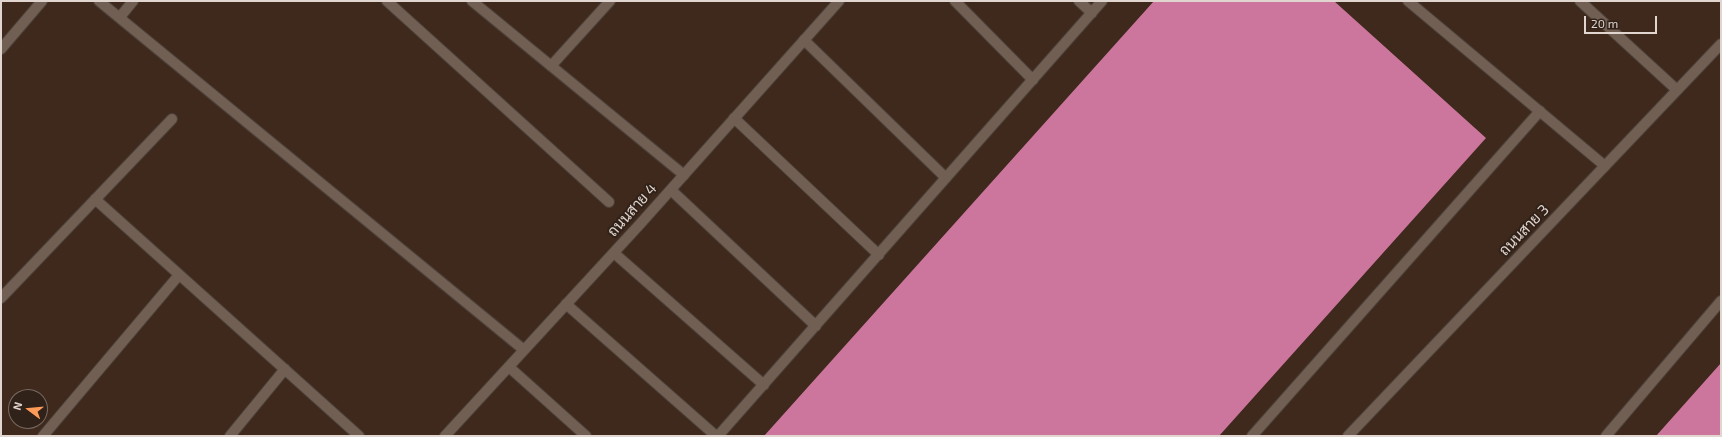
<!DOCTYPE html>
<html>
<head>
<meta charset="utf-8">
<style>
	body { margin:0 }
	#map { position:relative; width:1722px; height:437px; overflow:hidden; background:#312219; font-family:"Exo 2",sans-serif }
	canvas { display:block }
	.frame { position:absolute; inset:0; border:2px solid #e0d5cf; pointer-events:none }
	.north { position:absolute; left:8px; top:389px; width:40px; height:40px; box-sizing:border-box; background:#312219; border:1px solid #776a62; border-radius:50%; rotate:286deg; font-size:11px; font-weight:700; line-height:16px; text-align:center; color:#e0d5cf }
	.north::after { content:''; display:block; margin:auto; width:14px; height:18px; background:#fe9b59; clip-path:polygon(50% 0,100% 100%,50% 72%,0 100%) }
	.scale { position:absolute; left:1584px; top:16px; width:73px; height:18px; box-sizing:border-box; border:2px solid #e0d5cf; border-top:0; padding-left:5px; font-size:12px; line-height:14px; white-space:nowrap; color:#e0d5cf; -webkit-text-stroke:3px #312219; paint-order:stroke }
</style>
</head>
<body>
<div id="map">
<canvas width="1722" height="437"></canvas>
<div class="frame"></div>
<div class="north">N</div>
<div class="scale">20 m</div>
</div>
<script>
const c = document.querySelector('canvas').getContext('2d');
c.lineJoin = 'round';
function fillPath(path, color) { c.fillStyle = color; c.fill(path, 'evenodd'); }
const shape = rows => new Path2D(rows.map(r => 'M' + r).join(''));
function strokePath(path, color, width, dash) { c.strokeStyle = color; c.lineWidth = width; c.lineCap = dash ? 'butt' : 'round'; c.setLineDash(dash || []); c.stroke(path); }
function drawText(font, color, halo, rows, align = 'center') {
  c.font = font + ' "Exo 2",Sarabun,sans-serif'; c.lineWidth = 4; c.setLineDash([]); c.textBaseline = 'middle'; c.strokeStyle = halo; c.fillStyle = color; for (const [text, x, y, turn = 0] of rows) {
    c.save(); c.translate(x, y); c.rotate((+turn || 0) * Math.PI / 180); c.textAlign = isNaN(turn) ? turn : align; if (halo) c.strokeText(text, 0, 0); c.fillText(text, 0, 0); c.restore();
  }
}
fillPath(shape([
	[1,1,1721,1,1721,436,1,436],
	[16,397,40,397,40,421,16,421]
]), '#3e291c');
fillPath(shape([
	[1154,1,1334,1,1486,138,1219,436,764,436],
	[1721,363,1721,436,1656,436]
]), '#cc769e');
const service = shape([
	[387,1,609,202],
	[472,1,684,175],
	[955,1,1033,80],
	[1079,1,1092,13],
	[1408,1,1605,166],
	[1580,1,1677,90],
	[120,17,133,1],
	[804,40,946,178],
	[1,49,42,1],
	[551,66,610,1],
	[734,118,879,255],
	[671,190,816,326],
	[95,199,359,436],
	[614,253,764,385],
	[1,298,172,119],
	[566,304,716,436],
	[509,367,586,436],
	[43,436,179,275],
	[230,436,285,369],
	[718,436,1102,1],
	[1252,436,1540,111],
	[1606,436,1721,301]
]);
const minor = shape([
	[99,1,524,350],
	[445,436,641,223,839,1],
	[1348,436,1721,44]
]);
strokePath(service, '#4c4039', 12);
strokePath(minor, '#4c4039', 12);
strokePath(service, '#715f54', 10);
strokePath(minor, '#715f54', 10);
drawText('15px', '#e0d5cf', '#312219', [
	["ถนนสาย 4",632,210,-48],
	["ถนนสาย 3",1524,230,-46]
]);
</script>
</body>
</html>
